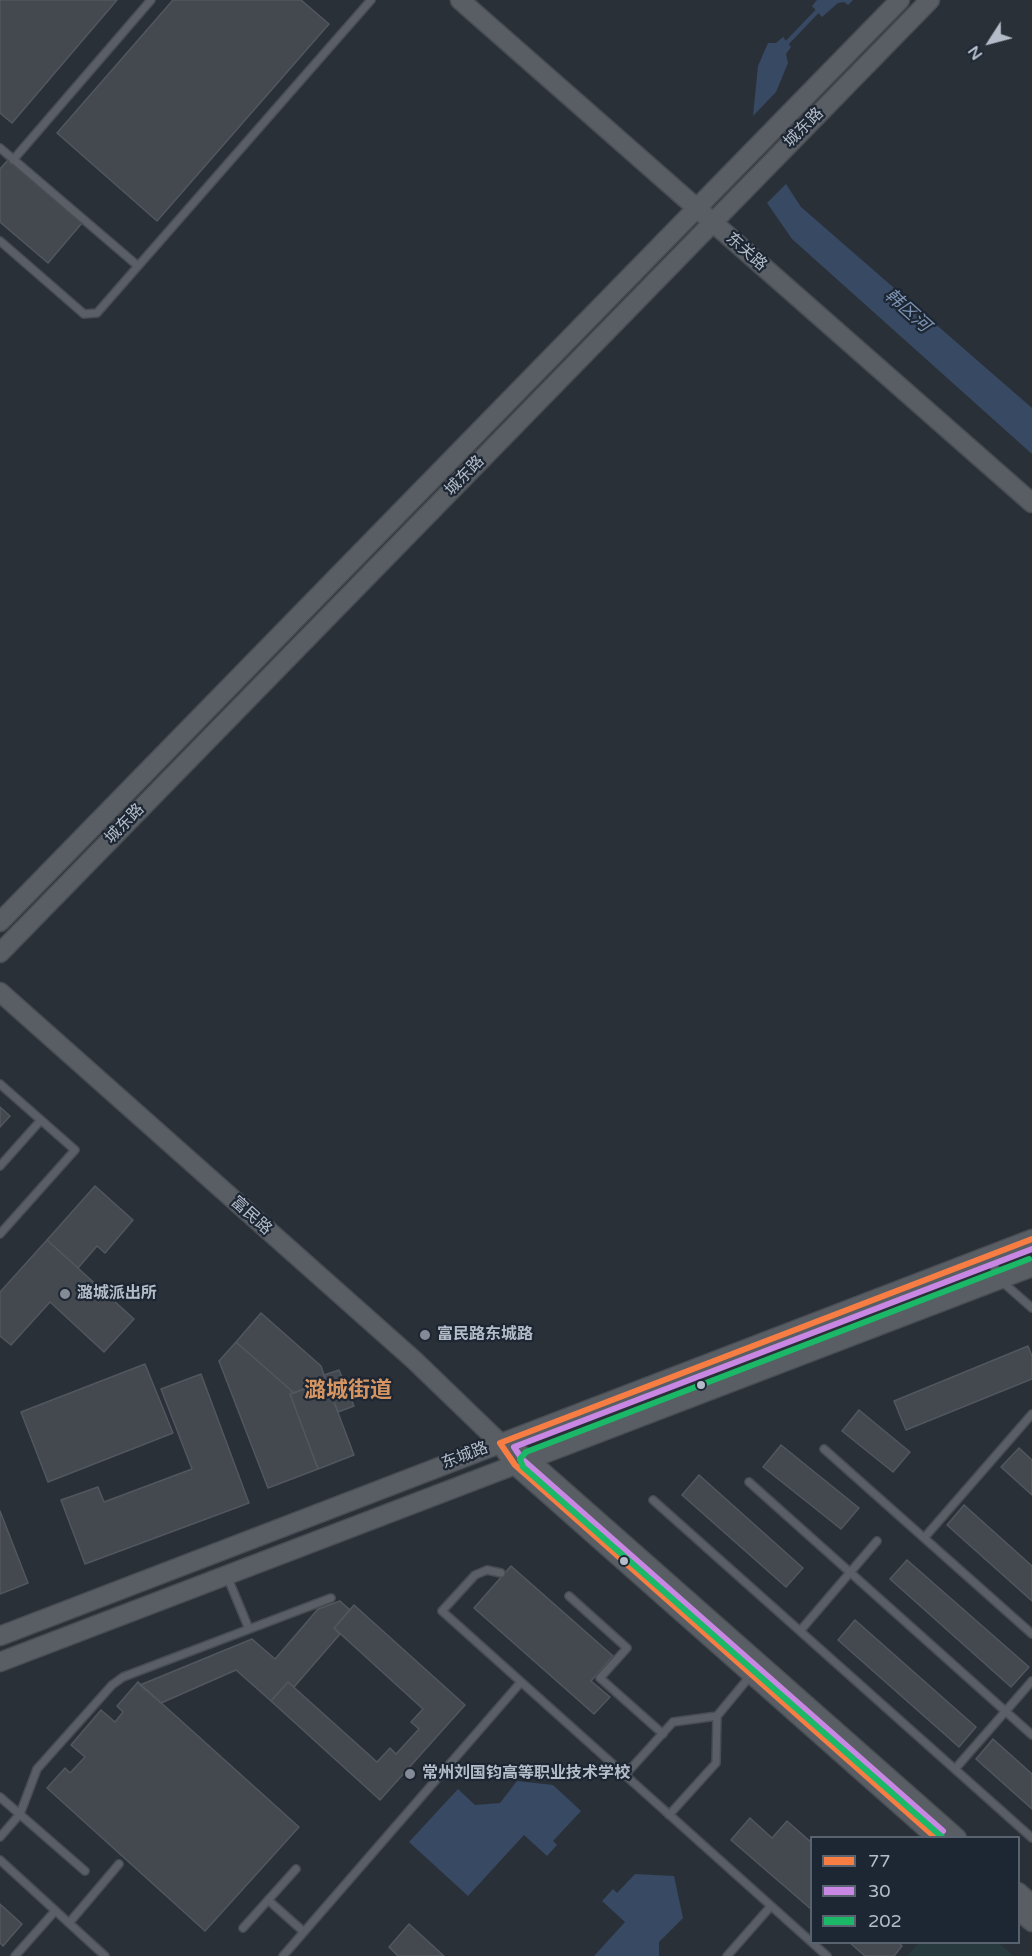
<!DOCTYPE html>
<html>
<head>
<meta charset="utf-8">
<style>
	body { margin:0 }
	#map { position:relative; width:1032px; height:1956px; overflow:hidden; background:#2a3038; font-family:"Varela Round",sans-serif }
	canvas { display:block }
	.legend { position:absolute; left:810px; top:1836px; width:210px; height:108px; box-sizing:border-box; background:#1d2633; border:2px solid #59626f; margin:0; padding:8px 10px; list-style:none; font-size:18px; color:#b4bcc9 }
	.legend li { display:flex; align-items:center; gap:12px; height:30px }
	.legend b { width:30px; border:2px solid #59626f }
	.north { position:absolute; left:960px; top:12px; width:60px; height:60px; -webkit-text-stroke:4px #1d2633; paint-order:stroke; rotate:234deg; font-size:16px; font-weight:700; line-height:24px; text-align:center; color:#b4bcc9 }
	.north::after { content:''; display:block; margin:auto; width:21px; height:27px; background:#b4bcc9; clip-path:polygon(50% 0,100% 100%,50% 72%,0 100%) }
</style>
</head>
<body>
<div id="map">
<canvas width="1032" height="1956"></canvas>
<ul class="legend">
<li><b style="height:8px;background:#f77d43"></b>77</li>
<li><b style="height:8px;background:#c787e3"></b>30</li>
<li><b style="height:8px;background:#1ab867"></b>202</li>
</ul>
<div class="north">N</div>
</div>
<script>
const c = document.querySelector('canvas').getContext('2d');
c.lineJoin = 'round';
function fillPath(path, color) { c.fillStyle = color; c.fill(path, 'evenodd'); }
const shape = rows => new Path2D(rows.map(r => 'M' + r).join(''));
function strokePath(path, color, width, dash) { c.strokeStyle = color; c.lineWidth = width; c.lineCap = dash ? 'butt' : 'round'; c.setLineDash(dash || []); c.stroke(path); }
function drawText(font, color, halo, rows, align = 'center') {
  c.font = font + ' "Varela Round","Noto Sans SC",sans-serif'; c.lineWidth = 4.5; c.setLineDash([]); c.textBaseline = 'middle'; c.strokeStyle = halo; c.fillStyle = color; for (const [text, x, y, turn = 0] of rows) {
    c.save(); c.translate(x, y); c.rotate((+turn || 0) * Math.PI / 180); c.textAlign = isNaN(turn) ? turn : align; if (halo) c.strokeText(text, 0, 0); c.fillText(text, 0, 0); c.restore();
  }
}
fillPath(shape([
	[919,1942,999,1943,1014,1956,907,1956]
]), '#273a3e');
fillPath(shape([
	[817,0,853,0,848,5,844,2,838,3,822,17,812,6],
	[783,37,791,47,786,54,788,63,776,92,753,116,758,66,768,43,776,43],
	[786,184,801,207,1032,408,1032,454,792,239,767,203],
	[517,1781,553,1785,581,1811,553,1841,557,1845,547,1856,524,1835,468,1896,409,1842,458,1789,475,1805,500,1803],
	[635,1874,674,1876,683,1918,659,1942,659,1956,594,1956,625,1922,602,1901,613,1889,617,1893]
]), '#384963');
strokePath(shape([
	[783,47,828,0]
]), '#384963', 4.5);
const building = shape([
	[0,0,117,0,12,123,0,113,0,0],
	[173,0,301,0,329,24,157,221,57,133,173,0],
	[8,160,82,223,48,263,0,222,0,169,8,160],
	[0,1107,10,1116,0,1127,0,1107],
	[95,1186,133,1220,105,1253,97,1246,78,1268,47,1240,95,1186],
	[47,1240,134,1319,104,1352,50,1302,11,1345,0,1336,0,1292,47,1240],
	[261,1313,321,1366,326,1381,294,1393,236,1342,261,1313],
	[236,1342,294,1393,290,1394,318,1469,268,1488,219,1361,236,1342],
	[1028,1346,1032,1356,1032,1379,906,1430,894,1401,1028,1346],
	[145,1364,173,1433,48,1482,21,1412,145,1364],
	[339,1370,354,1406,338,1412,324,1375,339,1370],
	[201,1374,249,1503,85,1564,61,1500,98,1487,104,1502,192,1469,161,1389,201,1374],
	[326,1381,354,1455,318,1469,290,1394,326,1381],
	[859,1410,910,1452,893,1472,842,1431,859,1410],
	[781,1445,859,1508,841,1529,763,1467,781,1445],
	[1019,1448,1032,1460,1032,1495,1001,1467,1019,1448],
	[699,1475,803,1568,786,1587,682,1495,699,1475],
	[964,1505,1032,1566,1032,1601,947,1525,964,1505],
	[0,1511,28,1583,0,1594,0,1511],
	[907,1560,1029,1667,1011,1687,890,1579,907,1560],
	[511,1566,613,1656,591,1681,610,1697,594,1714,474,1608,511,1566],
	[340,1601,350,1610,334,1628,340,1634,294,1687,288,1682,271,1701,236,1670,161,1703,140,1685,252,1639,275,1659,318,1609,340,1601],
	[354,1605,465,1705,380,1800,271,1701,288,1682,377,1762,390,1748,396,1754,419,1729,411,1722,423,1709,334,1628,354,1605],
	[855,1620,976,1727,959,1747,838,1640,855,1620],
	[138,1682,299,1827,205,1931,47,1788,65,1768,70,1773,85,1757,71,1745,101,1710,115,1722,123,1712,117,1706,138,1682],
	[993,1739,1032,1774,1032,1809,976,1759,993,1739],
	[750,1818,772,1838,787,1821,812,1843,812,1910,731,1840,750,1818],
	[0,1904,22,1924,3,1946,0,1943,0,1904],
	[409,1924,444,1956,398,1956,389,1947,409,1924],
	[849,1942,898,1942,902,1946,894,1956,865,1956,849,1942]
]);
fillPath(building, '#444950');
strokePath(building, '#52575f', 1.5);
const lane = shape([
	[0,148,138,266],
	[13,160,151,0],
	[0,241,84,314,97,313,371,0],
	[0,1084,75,1150,0,1234],
	[0,1166,41,1120],
	[990,1256,999,1279,1032,1308],
	[824,1449,1032,1634],
	[749,1482,1032,1735],
	[653,1500,1032,1838],
	[924,1538,1032,1414],
	[501,1573,487,1570,475,1575,442,1611,827,1956],
	[227,1576,249,1629],
	[569,1596,627,1648,600,1678,663,1734],
	[800,1631,877,1541],
	[955,1769,1032,1681],
	[625,1775,673,1722,717,1716],
	[0,1797,85,1871],
	[669,1815,716,1763,717,1716,751,1675],
	[0,1837,20,1814,37,1769,112,1685,123,1677,331,1598],
	[0,1860,105,1956],
	[268,1900,304,1932],
	[69,1923,119,1864],
	[243,1928,296,1869],
	[15,1956,55,1911],
	[283,1956,521,1682],
	[727,1956,771,1906]
]);
const secondary = shape([
	[460,0,1032,503],
	[0,922,900,0],
	[0,953,930,0],
	[0,992,414,1360,500,1443,515,1465,937,1838],
	[520,1454,529,1460,957,1838],
	[0,1636,1032,1239],
	[0,1662,1032,1267],
	[1018,1892,1032,1904],
	[1018,1910,1032,1922]
]);
strokePath(lane, '#484c53', 10);
strokePath(secondary, '#484c53', 21);
strokePath(lane, '#5a5e66', 7);
strokePath(secondary, '#595d64', 18);
strokePath(shape([
	[936,1838,515,1465,500,1443,1032,1239]
]), '#f77d43', 6);
strokePath(shape([
	[943,1831,522,1459,514,1447,1032,1249]
]), '#c787e3', 6);
strokePath(shape([
	[943,1838,523,1467,520,1459,526,1452,1029,1259]
]), '#1ab867', 6);
for (const [x, y, r, color] of [
	[65,1294,6,"#848b96"],
	[425,1335,6,"#848b96"],
	[701,1385,5,"#b4bcc9"],
	[624,1561,5,"#b4bcc9"],
	[410,1774,6,"#848b96"]
]) { const dot = new Path2D(); dot.arc(x, y, r, 0, 2 * Math.PI); c.fillStyle = color; c.fill(dot); strokePath(dot, '#1d2633', 2); }
drawText('16px', '#b4bcc9', '#1d2633', [
	["城东路",804,128,-45],
	["东关路",746,252,41],
	["城东路",465,476,-46],
	["城东路",125,824,-46],
	["富民路",251,1216,42],
	["东城路",465,1456,-21]
]);
drawText('bold 16px', '#b4bcc9', '#1d2633', [
	["潞城派出所",77,1294],
	["富民路东城路",437,1335],
	["常州刘国钧高等职业技术学校",422,1774]
], 'left');
drawText('italic 18px', '#7c92b1', '#1d2633', [
	["韩区河",907,311,42]
]);
drawText('bold 22px', '#d59563', '#1d2633', [
	["潞城街道",348,1391]
]);
</script>
</body>
</html>
